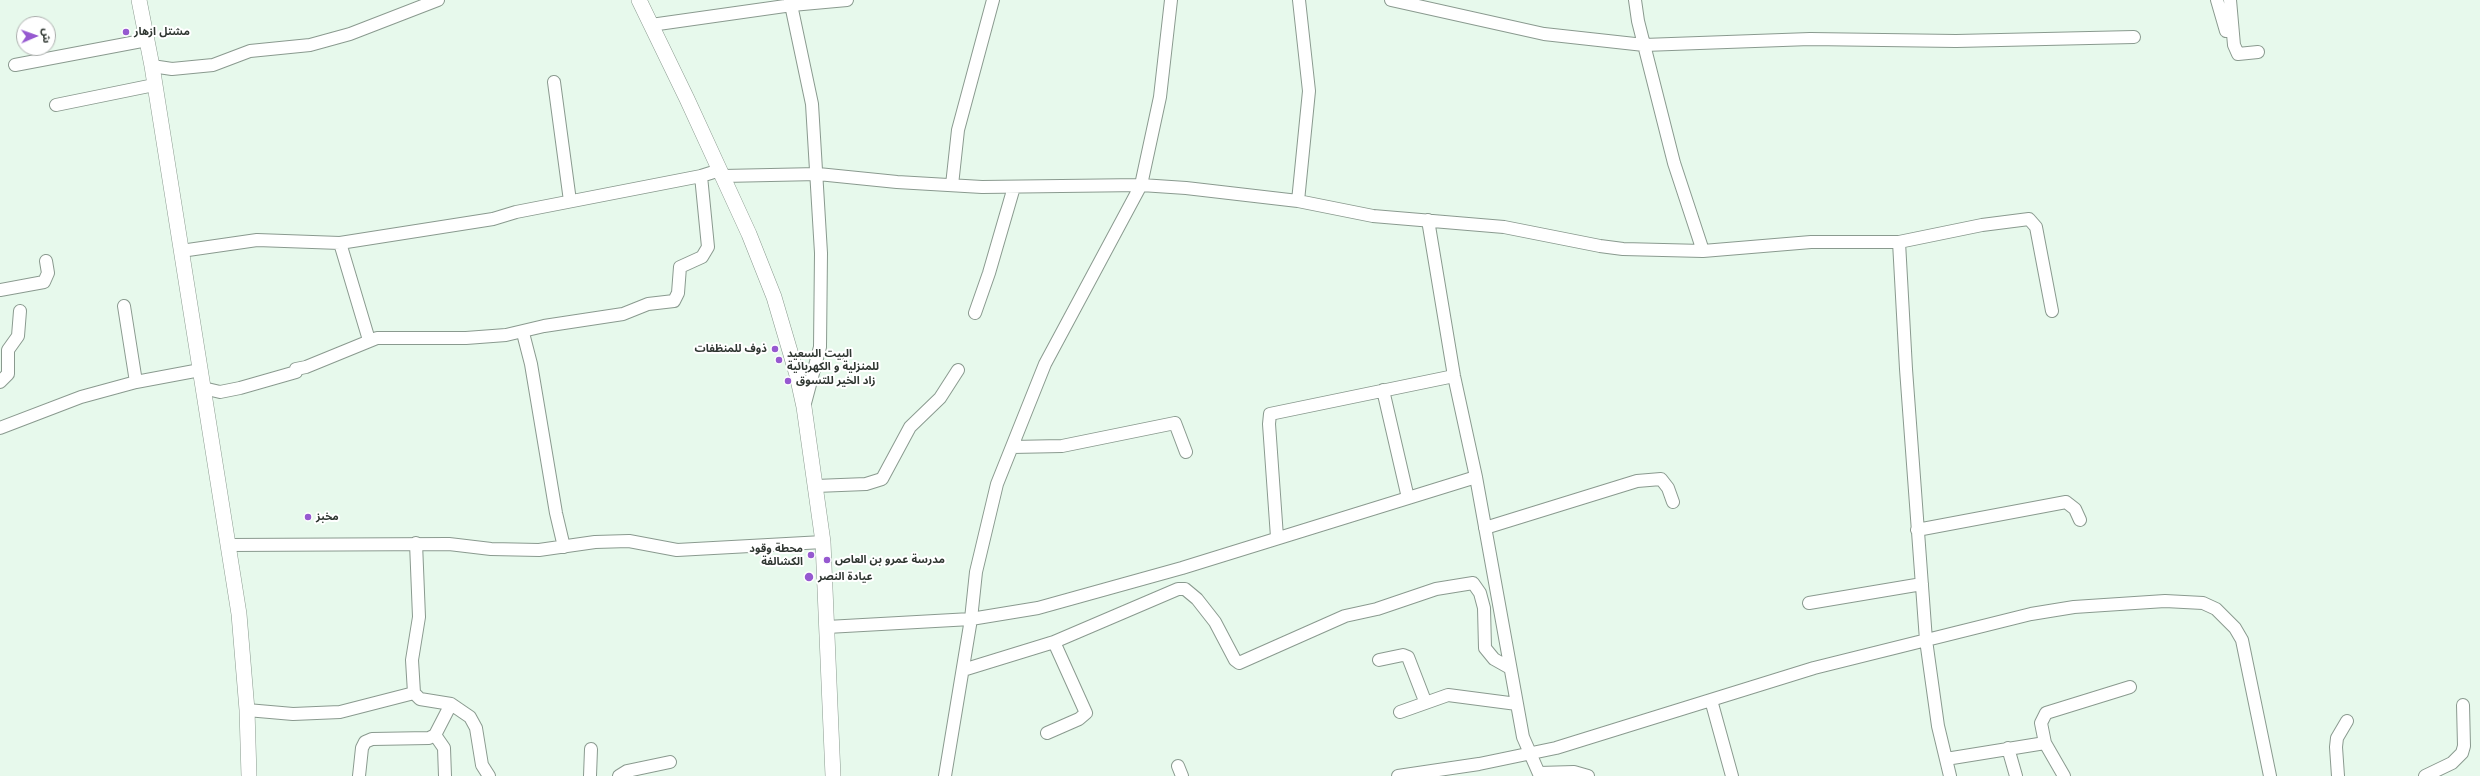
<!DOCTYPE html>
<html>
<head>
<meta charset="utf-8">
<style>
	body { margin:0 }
	#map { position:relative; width:2480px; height:776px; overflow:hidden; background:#e7f9ec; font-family:Helvetica,"Noto Sans Arabic",sans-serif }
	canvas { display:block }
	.north { position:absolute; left:16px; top:16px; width:40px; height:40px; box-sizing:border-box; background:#fff; border:1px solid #acafad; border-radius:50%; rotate:88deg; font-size:11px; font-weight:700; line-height:16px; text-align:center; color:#2f3631 }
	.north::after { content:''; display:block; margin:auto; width:14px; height:18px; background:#9659d0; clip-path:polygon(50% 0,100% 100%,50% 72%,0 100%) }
</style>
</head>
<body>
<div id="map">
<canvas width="2480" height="776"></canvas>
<div class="north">ش</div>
</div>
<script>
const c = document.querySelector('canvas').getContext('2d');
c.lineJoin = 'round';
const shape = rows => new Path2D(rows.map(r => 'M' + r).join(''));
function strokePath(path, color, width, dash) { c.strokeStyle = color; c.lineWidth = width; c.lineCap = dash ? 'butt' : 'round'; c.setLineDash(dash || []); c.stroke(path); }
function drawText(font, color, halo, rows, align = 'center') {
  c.font = font + ' Helvetica,"Noto Sans Arabic",sans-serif'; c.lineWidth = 4; c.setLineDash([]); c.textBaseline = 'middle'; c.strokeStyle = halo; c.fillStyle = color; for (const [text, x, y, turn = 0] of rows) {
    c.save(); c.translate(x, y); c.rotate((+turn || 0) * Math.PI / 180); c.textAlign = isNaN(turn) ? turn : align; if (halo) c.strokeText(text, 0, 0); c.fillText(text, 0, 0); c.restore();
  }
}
const minor = shape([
	[790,0,812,104,821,253,820,347,804,407],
	[1391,0,1544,34,1644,45,1810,39,1956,41,2134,37],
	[1635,0,1638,21,1674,163,1703,251],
	[2217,0,2226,31],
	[2230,0,2234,45,2238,54,2258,52],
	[651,25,792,5,847,0],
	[15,65,147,40],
	[152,66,172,69,213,65,250,51,310,45,350,34,438,0],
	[554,82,570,201],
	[56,105,154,85],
	[723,176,818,174,897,182,982,187,1141,185,1186,188,1298,201,1373,216,1504,227,1600,246,1623,249,1703,251,1811,242,1899,242,1982,225,2029,219,2036,227,2052,311],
	[952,185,958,130,993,0],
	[1298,201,1309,91,1299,0],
	[1428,220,1454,376,1476,477,1523,737,1540,776],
	[1899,242,1906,369,1926,640,1938,726,1950,776],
	[340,243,369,340],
	[181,251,257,240,340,243,493,219,516,212,701,176,720,170],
	[0,290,44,282,48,273,46,261],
	[124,306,136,382],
	[975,313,989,273,1014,187],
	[523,333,531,364,556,513,564,547],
	[0,382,8,374,8,350,18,336,20,311],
	[203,388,220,392,240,388,296,372,296,369,306,367,377,338,466,338,506,335,544,326,623,314,648,304,674,301,678,293,680,267,702,257,708,247,701,176],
	[1383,390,1408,498],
	[0,428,81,397,136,382,200,370],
	[1012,447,1062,446,1175,423,1186,452],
	[816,486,866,484,882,479,910,427,940,398,958,370],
	[1485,528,1637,481,1661,479,1668,488,1673,502],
	[1917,530,2066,502,2075,509,2080,520],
	[1277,537,1269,424,1270,414,1454,376],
	[416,543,419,617,412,660,414,693,420,699,451,704,470,717,476,728,482,765,489,776],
	[228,545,449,544,491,549,539,550,595,542,629,541,677,550,823,542],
	[1809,603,1922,584],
	[827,627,971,619,1038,608,1182,568,1476,477],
	[1379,660,1403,655,1408,657,1425,701],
	[963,670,1054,642,1178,589,1185,589,1197,599,1215,622,1235,660,1239,663,1345,616,1377,609,1436,589,1473,583,1480,593,1484,608,1485,648,1494,659,1510,668],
	[1711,700,1732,776],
	[247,710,293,714,340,712,414,693],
	[1400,712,1448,695,1517,704],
	[1047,733,1079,719,1086,713,1054,642],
	[435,735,444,748,445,776],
	[2008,748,2016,776],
	[1946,759,2045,743],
	[1178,766,1182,776],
	[1539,773,1574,772,1588,776],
	[359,776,362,748,365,742,372,739,429,738,435,735,451,704],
	[590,776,591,749],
	[619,776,627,771,670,762],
	[945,776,971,619,976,572,997,484,1045,364,1141,185,1160,97,1171,0],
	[1398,776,1479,764,1556,748,1814,668,2031,614,2074,607,2165,601,2203,603,2216,609,2235,628,2242,640,2270,776],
	[2064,776,2045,743,2041,723,2046,713,2130,687],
	[2338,776,2336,747,2337,738,2347,721],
	[2425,776,2452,763,2462,753,2464,746,2463,705]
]);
const tertiary = shape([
	[139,0,152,66,239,614,247,710,249,776],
	[639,0,687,99,749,234,774,297,797,375,804,407,823,542,833,776]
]);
strokePath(minor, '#8a9a8f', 14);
strokePath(tertiary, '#8a9a8f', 16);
strokePath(minor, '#fff', 12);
strokePath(tertiary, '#fff', 15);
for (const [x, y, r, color] of [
	[126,32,4,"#9659d0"],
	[775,349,4,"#9659d0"],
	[779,360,4,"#9659d0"],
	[788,381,4,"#9659d0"],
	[308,517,4,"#9659d0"],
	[811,555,4,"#9659d0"],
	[827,560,4,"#9659d0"],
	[809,577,5,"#9659d0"]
]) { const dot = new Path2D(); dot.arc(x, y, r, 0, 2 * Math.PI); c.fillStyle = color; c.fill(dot); strokePath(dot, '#fff', 1.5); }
drawText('bold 11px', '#2f3631', '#fff', [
	["مشتل ازهار",134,32],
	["ذوف للمنظفات",767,349,"right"],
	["البيت السعيد",787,354],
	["للمنزلية و الكهربائية",787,367],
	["زاد الخير للتسوق",796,381],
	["مخبز",316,517],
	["محطة وقود",803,549,"right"],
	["الكشالفة",803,562,"right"],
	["مدرسة عمرو بن العاص",835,560],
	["عيادة النصر",818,577]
], 'left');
</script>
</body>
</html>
